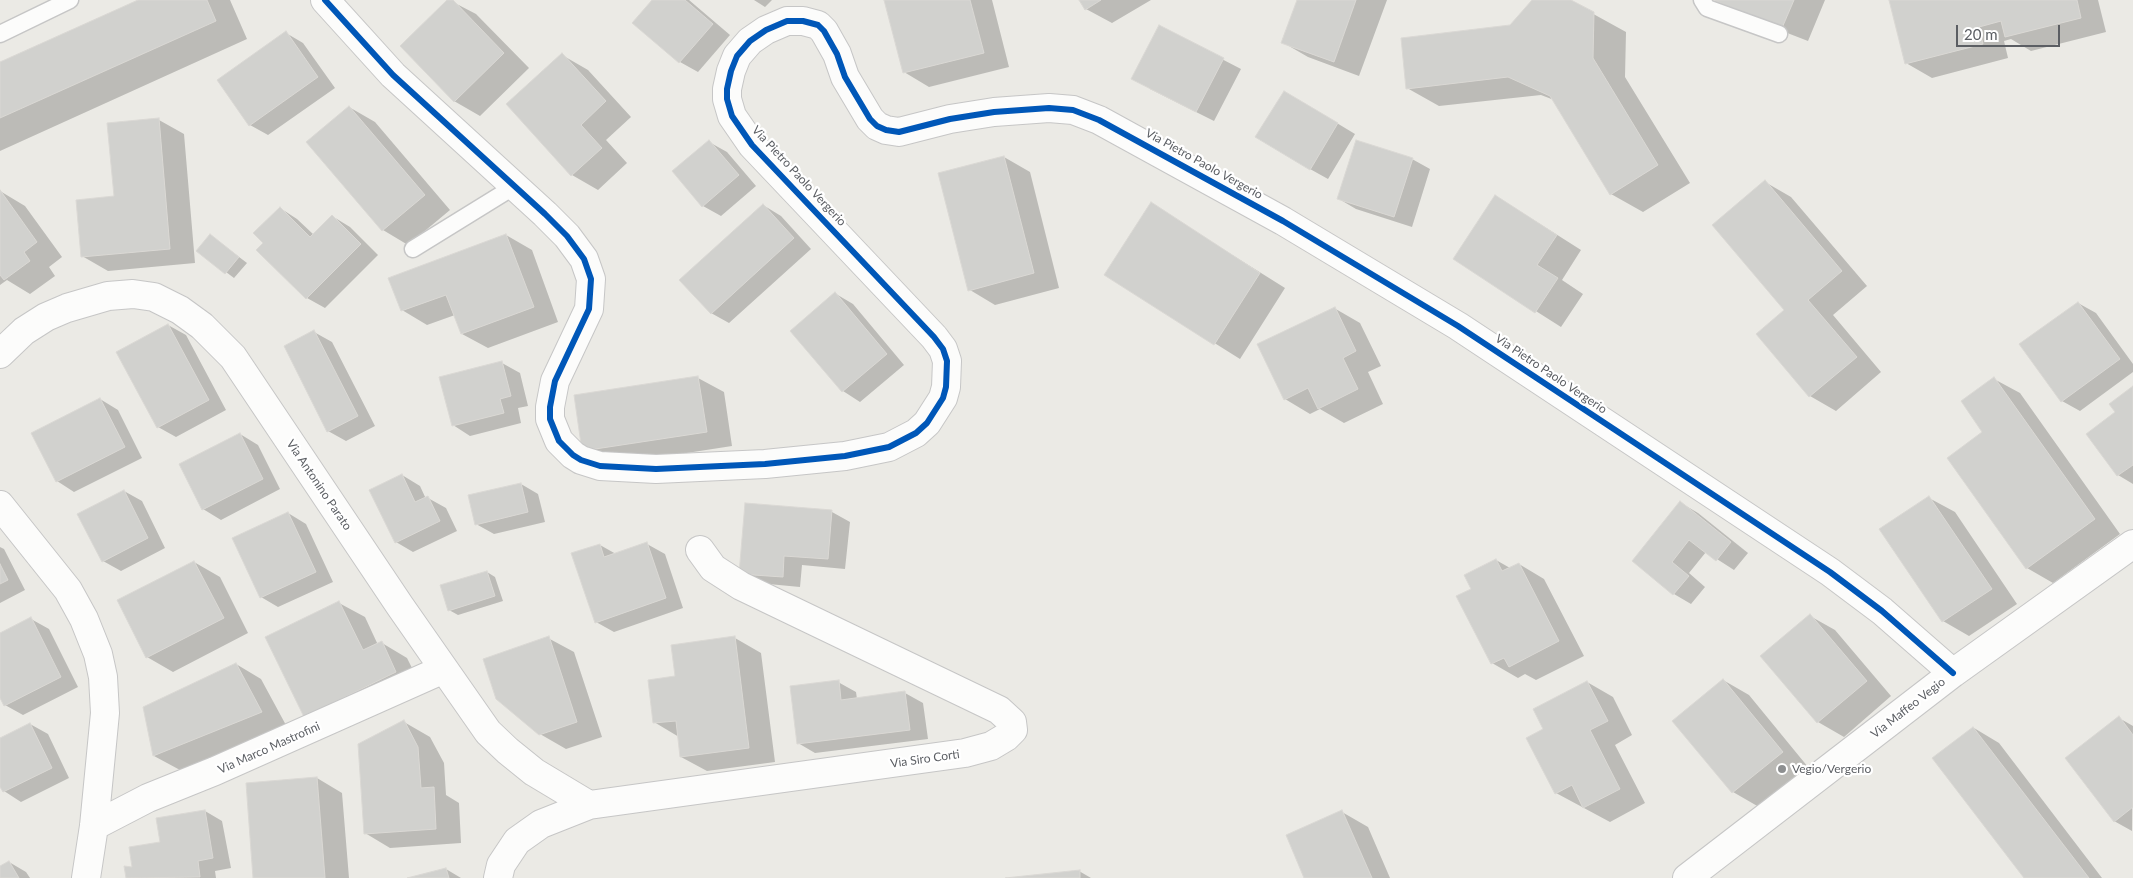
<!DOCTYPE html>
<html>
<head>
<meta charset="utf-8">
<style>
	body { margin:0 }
	#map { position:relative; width:2133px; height:878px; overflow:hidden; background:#ebeae5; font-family:Lato,sans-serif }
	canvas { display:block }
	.scale { position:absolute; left:1956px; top:25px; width:104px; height:22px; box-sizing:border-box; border:2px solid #5b5e63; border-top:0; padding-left:6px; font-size:15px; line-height:18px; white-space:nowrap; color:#5b5e63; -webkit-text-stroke:4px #fff; paint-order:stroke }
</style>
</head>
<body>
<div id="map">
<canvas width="2133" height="878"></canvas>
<div class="scale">20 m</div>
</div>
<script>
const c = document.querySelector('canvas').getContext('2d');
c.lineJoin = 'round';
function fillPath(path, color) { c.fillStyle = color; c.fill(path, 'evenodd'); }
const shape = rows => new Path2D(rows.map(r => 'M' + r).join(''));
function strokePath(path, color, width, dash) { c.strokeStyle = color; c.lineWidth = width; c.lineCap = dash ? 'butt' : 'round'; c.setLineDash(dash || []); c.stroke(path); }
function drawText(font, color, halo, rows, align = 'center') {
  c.font = font + ' Lato,sans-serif'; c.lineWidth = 4.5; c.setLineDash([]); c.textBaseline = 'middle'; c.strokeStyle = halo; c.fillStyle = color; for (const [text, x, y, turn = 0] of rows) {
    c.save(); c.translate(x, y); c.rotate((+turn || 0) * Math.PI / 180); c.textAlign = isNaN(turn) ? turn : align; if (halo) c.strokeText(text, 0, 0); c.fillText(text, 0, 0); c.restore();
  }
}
fillPath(shape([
	[141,0,230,0,247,39,0,151,0,63],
	[449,0,476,14,529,68,480,116,454,101],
	[654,0,689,0,730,35,698,72,680,62],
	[754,0,772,0,765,7],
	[889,0,992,0,1009,67,929,87,904,72],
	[1081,0,1151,0,1112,23,1086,9],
	[1298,0,1387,0,1359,76,1308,57,1282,42],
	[1534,0,1568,0,1626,32,1625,77,1690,183,1643,212,1611,194,1554,100,1541,95,1439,106,1407,88,1510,26],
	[1713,0,1825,0,1808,41,1733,12],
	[1891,0,2098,0,2106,32,2031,51,2011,39,2004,41,2008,58,1932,78,1906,63],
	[1160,27,1241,69,1214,121,1150,89],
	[286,33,303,43,335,88,268,135,250,125],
	[562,55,588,70,631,117,606,140,627,163,598,190,572,175,508,104],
	[1302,102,1355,134,1328,179,1310,169],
	[349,107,375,122,450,210,408,245,383,230],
	[159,120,184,134,195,263,108,271,82,256],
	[709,142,727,152,756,186,721,216,703,206],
	[1004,157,1030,172,1059,288,995,305,970,290],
	[1412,159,1430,169,1412,227,1356,209,1339,199],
	[1765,182,1791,197,1867,286,1833,315,1881,372,1836,411,1810,396,1786,310],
	[0,191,25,206,62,257,49,267,55,276,30,294,7,280,0,285],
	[1496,196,1581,250,1562,280,1583,294,1561,327,1454,259],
	[1151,204,1285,288,1240,359,1106,275],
	[763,205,781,216,811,249,729,323,711,313],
	[280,208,297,219,314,235,332,216,350,227,378,255,325,308,307,298,258,250,265,243],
	[210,235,247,263,234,278,198,251],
	[506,235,532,250,558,322,488,348,462,334,455,315,427,325,402,310],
	[836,294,853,304,904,365,860,402,843,391],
	[2078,303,2096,313,2133,364,2133,372,2080,411,2062,401,2021,345],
	[1334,308,1360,323,1381,366,1368,372,1383,404,1344,423,1320,409,1310,414,1285,399],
	[168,325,186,335,226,410,176,437,158,427],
	[314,332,332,342,375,426,346,441,328,431],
	[502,363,520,373,528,406,518,408,521,423,470,436,453,425],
	[698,378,724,392,732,446,609,465,583,450],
	[1994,379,2020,393,2120,534,2053,583,2027,568,1984,432],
	[2133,387,2133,484,2118,475,2117,413],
	[100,399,118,410,142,458,74,492,57,481],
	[240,434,258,445,280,489,221,520,203,509],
	[402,475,420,486,426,499,428,498,446,508,457,531,413,552,396,542],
	[521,484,538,494,545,522,494,534,476,524],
	[124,491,142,501,165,548,121,571,103,561],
	[1929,498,1955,512,2017,604,1969,636,1943,621],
	[1681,503,1698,513,1748,553,1734,570,1706,552,1689,573,1705,587,1691,604,1674,594,1634,561],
	[746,504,832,512,850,522,845,569,802,565,800,587,758,583,740,573],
	[288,513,306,524,333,582,278,607,261,597],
	[647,544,665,554,683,608,614,632,596,622,600,545,616,554],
	[0,547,4,549,25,590,0,603],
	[1496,560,1510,568,1519,564,1544,579,1584,656,1536,680,1525,674,1518,678,1492,663,1472,590],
	[194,562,220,577,248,633,173,672,147,657],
	[487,572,495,577,503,601,458,615,449,610],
	[339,603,365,617,378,645,382,643,407,658,421,686,305,716],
	[1810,616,1835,630,1891,696,1844,737,1818,722],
	[31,619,49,629,78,687,23,715,5,705,0,695,0,634],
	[548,638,574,652,602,737,566,749,540,734],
	[735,638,761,653,775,762,707,771,681,757,679,737,654,722,676,677],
	[236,664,261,679,287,727,180,770,154,756,145,708],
	[1723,680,1749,695,1808,767,1759,807,1733,792,1674,721],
	[838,682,856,692,857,699,905,693,923,703,928,739,815,753,798,743],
	[1587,682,1613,697,1632,735,1615,745,1645,803,1610,822,1556,793,1545,729],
	[2119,718,2133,726,2132,831,2114,821],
	[404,722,430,737,444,763,446,795,459,803,461,843,390,848,365,833],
	[30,724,48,734,69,778,21,802,4,791,0,784,0,739],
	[1974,728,1999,743,2102,878,2025,878],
	[317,778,342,793,349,878,254,878],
	[205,811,222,821,231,868,215,871,216,878,128,878,126,867,134,868,161,843],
	[1342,812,1368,827,1390,878,1305,878],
	[9,862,26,872,30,878,0,878,0,868],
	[446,869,461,878,412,878],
	[1079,871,1091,878,1017,878]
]), '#0003');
const building = shape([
	[138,0,207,0,216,21,0,118,0,62,138,0],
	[447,0,453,0,504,53,454,102,400,46,447,0],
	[652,0,685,0,713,24,679,63,632,23,652,0],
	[884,0,970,0,984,53,903,73,884,0],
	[1079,0,1101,0,1085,10,1079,0],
	[1297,0,1356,0,1334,62,1281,43,1297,0],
	[1532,0,1571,0,1594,12,1593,58,1658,165,1610,195,1550,96,1508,77,1406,89,1401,38,1510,25,1532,0],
	[1713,0,1794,0,1782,28,1713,0],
	[1889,0,2077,0,2081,18,2005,37,2001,21,1979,27,1983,44,1905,64,1889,0],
	[1159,25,1224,58,1196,112,1131,79,1159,25],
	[286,31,318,77,249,126,217,80,286,31],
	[562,53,606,101,581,125,602,148,571,176,506,104,562,53],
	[1284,91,1338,123,1310,170,1255,137,1284,91],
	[349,106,425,195,382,231,306,142,349,106],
	[159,118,170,249,81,257,76,200,114,196,107,123,159,118],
	[709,140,739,175,702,207,672,171,709,140],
	[1356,140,1413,158,1394,217,1337,199,1356,140],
	[1004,156,1034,273,968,291,938,173,1004,156],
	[1765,180,1842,271,1808,300,1857,357,1809,397,1756,334,1784,310,1712,225,1765,180],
	[0,190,37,242,24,252,30,261,4,280,0,275,0,190],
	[1495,195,1557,235,1537,265,1558,278,1535,313,1453,259,1495,195],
	[1151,202,1260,273,1214,345,1104,275,1151,202],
	[763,204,794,238,711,314,679,280,763,204],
	[280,207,310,237,332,215,361,244,306,299,256,250,263,243,253,233,280,207],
	[210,234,239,257,225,274,196,251,210,234],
	[506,234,534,307,461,334,446,295,401,311,388,278,506,234],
	[835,292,887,354,842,392,790,331,835,292],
	[2078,302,2120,359,2061,402,2019,344,2078,302],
	[1335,307,1356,351,1343,358,1358,389,1318,409,1308,388,1284,400,1257,344,1335,307],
	[168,324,209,400,157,428,116,352,168,324],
	[314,330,358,416,327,432,284,346,314,330],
	[502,361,511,396,500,399,504,413,452,426,439,377,502,361],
	[698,376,707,432,582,451,574,395,698,376],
	[1994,377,2095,519,2026,569,1947,458,1982,432,1961,401,1994,377],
	[2133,386,2133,465,2117,476,2086,434,2115,412,2109,404,2133,386],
	[100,398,125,447,56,482,31,433,100,398],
	[240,433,263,479,202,510,179,464,240,433],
	[402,474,415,502,428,496,440,521,395,543,369,490,402,474],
	[521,483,528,512,475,525,468,495,521,483],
	[124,490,148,538,102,562,77,514,124,490],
	[1929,496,1992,589,1942,622,1879,529,1929,496],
	[1680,501,1731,542,1716,561,1689,540,1672,562,1689,576,1673,595,1632,561,1680,501],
	[745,503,832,510,828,559,784,556,783,577,739,574,745,503],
	[288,512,316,572,260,598,232,538,288,512],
	[647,542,666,598,595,623,571,553,600,544,604,557,647,542],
	[1496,559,1502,571,1519,563,1559,641,1509,667,1504,658,1491,664,1456,596,1471,589,1464,575,1496,559],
	[194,561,224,618,146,658,117,600,194,561],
	[0,564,8,580,0,584,0,564],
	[487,571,495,596,448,611,440,585,487,571],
	[339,601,363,650,382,641,396,672,304,717,265,637,339,601],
	[1810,614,1867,681,1817,723,1760,656,1810,614],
	[31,617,61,677,4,706,0,698,0,633,31,617],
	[549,636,577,722,539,735,496,699,483,659,549,636],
	[735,636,749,748,680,757,676,721,653,723,648,680,675,676,671,645,735,636],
	[236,663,262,712,153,756,143,707,236,663],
	[1723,679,1783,752,1732,793,1672,721,1723,679],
	[839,680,841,700,905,691,910,730,797,744,790,686,839,680],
	[1587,681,1608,721,1590,730,1620,789,1583,808,1572,785,1555,794,1526,738,1543,729,1533,709,1587,681],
	[2119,716,2133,735,2133,807,2114,822,2065,758,2119,716],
	[404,720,418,747,421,788,434,787,436,829,364,834,358,744,404,720],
	[30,723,52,768,3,792,0,787,0,738,30,723],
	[1973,727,2089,878,2024,878,1932,758,1973,727],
	[317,777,325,878,253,878,246,783,317,777],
	[205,810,213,858,198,861,200,877,126,878,124,866,132,867,129,847,160,842,156,818,205,810],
	[1342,810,1372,878,1304,878,1286,835,1342,810],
	[9,861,19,878,0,878,0,866,9,861],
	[446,868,449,878,407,878,446,868],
	[1080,870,1080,878,1005,878,1080,870]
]);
fillPath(building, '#d1d1ce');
strokePath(building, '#dad8d4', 1);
const lane = shape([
	[1702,0,1707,8,1779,34],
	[0,34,70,0],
	[413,249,515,186]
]);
const street = shape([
	[325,0,393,75,545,214,567,236,584,259,591,279,589,309,555,381,550,407,550,419,559,441,573,455,581,460,600,466,656,469,765,464,845,456,889,447,916,433,927,423,943,398,946,387,947,361,943,349,934,337,752,145,732,116,727,99,727,89,731,71,737,56,750,41,766,30,787,21,803,21,818,25,824,31,837,54,845,77,870,119,877,126,886,130,899,132,950,119,994,112,1049,108,1073,110,1099,120,1283,221,1458,326,1830,572,1882,611,1953,673],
	[0,354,24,331,46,317,67,308,108,296,133,294,154,297,180,310,202,326,233,357,400,606,488,732,508,751,534,772,589,805],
	[0,505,68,590,84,619,98,654,103,677,105,713,94,826,86,878],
	[94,826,148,798,215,771,444,669],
	[498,878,501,865,517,841,541,824,589,805,965,753,991,746,1006,737,1013,730,1012,722,999,710,741,586,713,568,700,550],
	[1687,878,1953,673,2133,544]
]);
strokePath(lane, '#c6c6c6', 19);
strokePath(street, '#c6c6c6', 30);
strokePath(lane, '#fcfcfb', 16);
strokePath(street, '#fcfcfb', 28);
strokePath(shape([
	[325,0,393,75,545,214,567,236,584,259,591,279,589,309,555,381,550,407,550,419,559,441,573,455,581,460,600,466,656,469,765,464,845,456,889,447,916,433,927,423,943,398,946,387,947,361,943,349,934,337,752,145,732,116,727,99,727,89,731,71,737,56,750,41,766,30,787,21,803,21,818,25,824,31,837,54,845,77,870,119,877,126,886,130,899,132,950,119,994,112,1049,108,1073,110,1099,120,1283,221,1458,326,1830,572,1882,611,1953,673]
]), '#0057b8', 6);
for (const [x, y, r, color] of [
	[1782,769,5,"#8d8f90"]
]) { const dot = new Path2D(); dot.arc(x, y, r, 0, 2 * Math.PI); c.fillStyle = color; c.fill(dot); strokePath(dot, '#fff', 2); }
drawText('12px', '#5b5e63', '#fff', [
	["Via Pietro Paolo Vergerio",1204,164,29],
	["Via Pietro Paolo Vergerio",799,176,47],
	["Via Pietro Paolo Vergerio",1551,374,34],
	["Via Antonino Parato",319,485,56],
	["Via Maffeo Vegio",1908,708,-38],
	["Via Marco Mastrofini",269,748,-24],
	["Via Siro Corti",925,759,-8]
]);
drawText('12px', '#5b5e63', '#fff', [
	["Vegio/Vergerio",1792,769]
], 'left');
</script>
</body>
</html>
